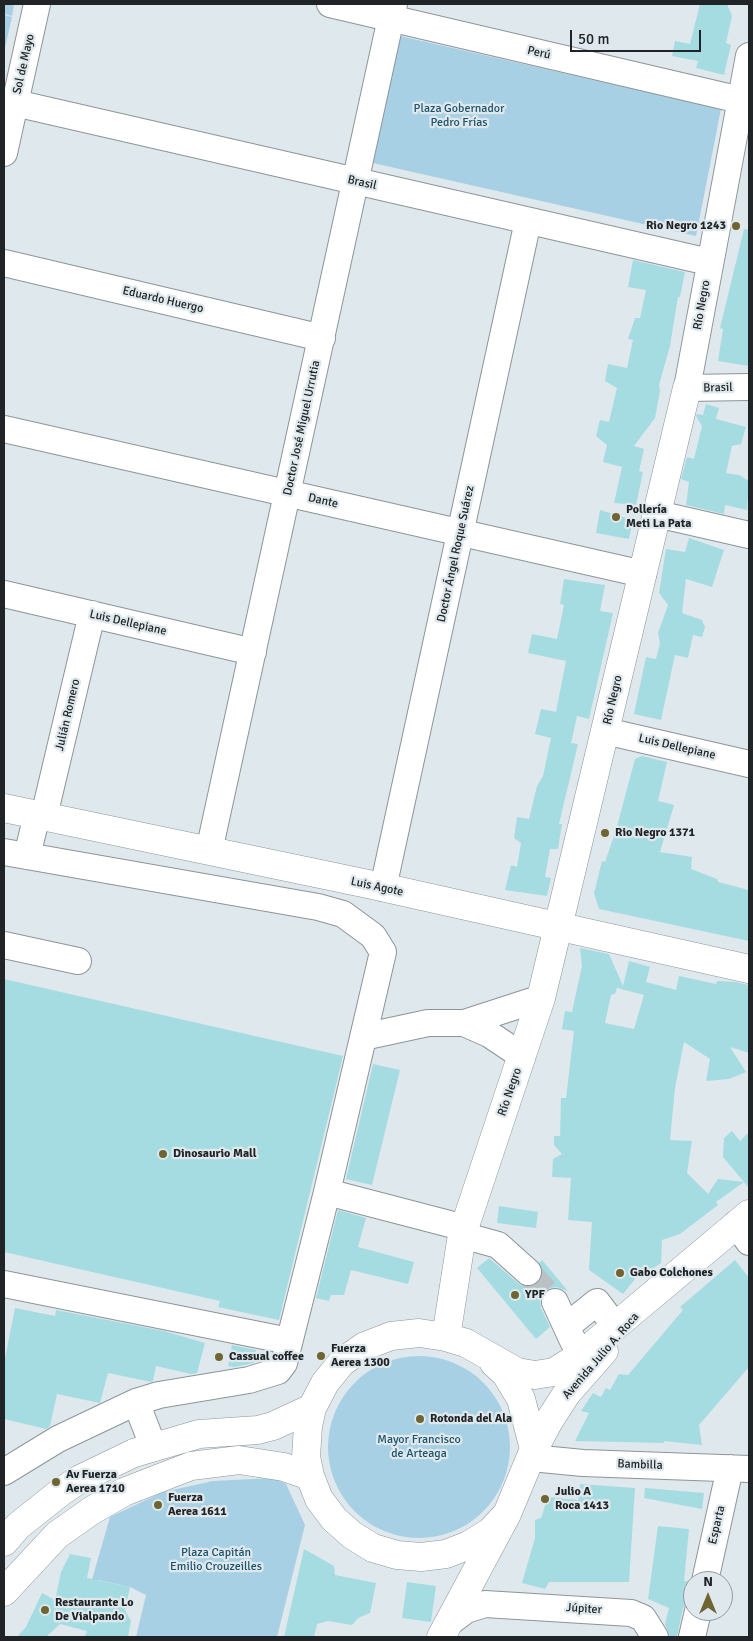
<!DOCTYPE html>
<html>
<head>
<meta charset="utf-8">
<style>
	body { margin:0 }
	#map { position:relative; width:753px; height:1641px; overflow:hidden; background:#dfe8ed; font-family:Signika,sans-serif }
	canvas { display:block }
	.frame { position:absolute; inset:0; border:5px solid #212426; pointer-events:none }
	.north { position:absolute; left:683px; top:1571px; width:50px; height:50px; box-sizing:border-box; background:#dfe8ed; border:1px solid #939a9d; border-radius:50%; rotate:0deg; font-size:14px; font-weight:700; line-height:20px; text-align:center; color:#212426 }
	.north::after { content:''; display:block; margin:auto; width:18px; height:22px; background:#6f6532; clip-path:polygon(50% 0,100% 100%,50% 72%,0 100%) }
	.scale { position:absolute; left:570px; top:30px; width:131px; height:22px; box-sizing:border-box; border:2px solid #212426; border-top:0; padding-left:6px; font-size:15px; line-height:18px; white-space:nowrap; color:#212426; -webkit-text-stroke:4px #dfe8ed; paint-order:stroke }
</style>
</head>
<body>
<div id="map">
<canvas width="753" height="1641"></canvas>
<div class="frame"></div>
<div class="north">N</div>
<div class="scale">50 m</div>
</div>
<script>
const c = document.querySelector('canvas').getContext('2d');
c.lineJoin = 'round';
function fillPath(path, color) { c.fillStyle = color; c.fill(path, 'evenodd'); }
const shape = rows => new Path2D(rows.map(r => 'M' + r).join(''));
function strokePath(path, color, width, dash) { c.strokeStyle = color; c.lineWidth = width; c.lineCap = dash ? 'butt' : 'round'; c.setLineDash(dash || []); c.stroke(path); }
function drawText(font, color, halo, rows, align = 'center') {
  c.font = font + ' Signika,sans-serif'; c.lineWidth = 4.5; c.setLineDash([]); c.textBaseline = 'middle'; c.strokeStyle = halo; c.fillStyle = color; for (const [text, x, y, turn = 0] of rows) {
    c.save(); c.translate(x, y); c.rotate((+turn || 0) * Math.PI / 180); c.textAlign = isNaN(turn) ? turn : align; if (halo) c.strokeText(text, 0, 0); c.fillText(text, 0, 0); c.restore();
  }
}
fillPath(shape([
	[4,4,14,4,12,16,4,14],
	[4,15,12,17,4,52],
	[400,36,721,109,696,236,373,163],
	'328 1447a91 91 0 1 1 182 0a91 91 0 1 1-182 0Z',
	[273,1478,286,1484,305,1525,277,1637,136,1637,146,1595,130,1587,98,1580,91,1583,110,1517,163,1492,213,1481]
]), '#a8d0e5');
fillPath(shape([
	[700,4,727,4,732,16,726,43,731,45,724,75,696,68,698,61,672,56,675,41,690,44],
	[744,229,749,230,749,366,718,361,723,329,720,328],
	[633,260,685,272,680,297,678,297,670,346,659,385,660,391,655,418,634,446,644,449,639,471,643,472,636,505,614,503,622,467,603,462,607,445,596,436,600,420,609,422,617,388,605,381,608,364,627,368,633,340,628,339,635,318,640,318,646,290,628,287],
	[706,404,719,408,716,419,746,427,741,444,732,446,726,473,739,475,749,481,747,510,725,505,724,514,686,505,689,482,681,479,687,457,694,459,702,426,696,416,697,414,703,415],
	[600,510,633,520,629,539,596,533],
	[689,538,724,550,712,587,686,579,682,613,702,620,705,627,702,637,693,635,688,658,675,655,661,720,634,714,646,657,656,659,660,643,658,633,668,605,659,593,666,549,685,552],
	[564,579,605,585,600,611,613,613,589,719,577,716,571,743,578,744,559,824,562,824,558,849,550,849,545,877,551,878,547,896,505,890,511,865,517,867,521,843,514,838,517,817,529,819,537,786,543,776,551,738,535,734,541,709,556,712,566,661,528,653,532,634,557,639,564,605,560,604],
	[642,756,667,762,658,801,674,805,660,852,692,857,691,869,717,879,718,882,749,890,749,941,599,909,594,893,602,861,605,862,616,830,635,759],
	[580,948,609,954,623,986,629,961,650,967,646,982,676,990,679,976,716,984,717,981,735,982,749,985,749,1053,730,1047,746,1072,729,1079,706,1081,710,1059,684,1042,675,1088,670,1140,692,1141,687,1173,708,1194,718,1179,744,1182,716,1202,718,1205,680,1234,662,1240,661,1263,646,1273,643,1269,623,1294,589,1270,592,1222,568,1220,571,1178,552,1177,553,1159,562,1154,554,1145,554,1136,560,1136,561,1098,566,1098,574,1031,562,1029,565,1011,572,1012,582,966],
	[617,988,644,995,634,1029,605,1023,611,995,615,994],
	[4,979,343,1056,279,1320,218,1307,220,1301,4,1252],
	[373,1064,400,1070,372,1185,346,1179],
	[732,1131,740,1141,749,1132,749,1188,723,1157,724,1138],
	[499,1206,538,1212,536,1228,497,1223],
	[338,1210,366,1218,358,1247,414,1262,408,1284,351,1270,344,1295,331,1295,329,1301,316,1298],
	[489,1258,518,1283,525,1287,533,1286,539,1282,543,1275,539,1263,542,1260,568,1291,556,1287,548,1289,543,1294,540,1300,541,1308,550,1327,536,1339,477,1268],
	[735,1260,749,1278,749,1367,699,1425,702,1445,664,1441,664,1443,575,1441,589,1413,581,1411,593,1393,601,1397,606,1388,610,1390,619,1374,628,1375,683,1310,680,1307],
	[15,1308,55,1316,56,1310,164,1331,205,1343,197,1373,191,1374,156,1366,153,1381,151,1382,108,1373,100,1403,57,1394,50,1426,46,1429,4,1419,4,1363],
	[232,1345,256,1350,254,1363,234,1367,228,1366],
	[580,1484,635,1488,629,1582,549,1582,545,1589,522,1583,535,1538,535,1520,541,1518,548,1497,578,1500],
	[645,1488,704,1493,702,1509,644,1498],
	[658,1526,689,1529,684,1581,689,1581,691,1598,683,1608,677,1637,670,1637,665,1624,669,1608,648,1599],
	[304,1549,334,1566,335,1575,376,1583,370,1613,358,1618,352,1625,328,1621,317,1624,314,1637,284,1637],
	[70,1554,91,1558,87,1578,130,1587,125,1610,131,1621,128,1637,85,1637,87,1631,60,1624,46,1637,17,1637,26,1627,42,1593,55,1600,61,1572],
	[407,1582,436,1586,431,1622,402,1618]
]), '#a5dce2');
strokePath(shape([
	[528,1272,555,1302]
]), '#b9c1c5', 26, [26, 13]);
const minor = shape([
	[330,4,749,102],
	[749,56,687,388,749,387],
	[15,103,709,262],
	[4,153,37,4],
	[4,263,322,338],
	[4,429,643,574],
	[657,514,749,535],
	[4,594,253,652],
	[605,731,749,764],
	[44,816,92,614],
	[209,851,394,4],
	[4,852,318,907,343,914,373,936,383,952,327,1192,284,1363,278,1371,249,1380,159,1395,136,1402,58,1439,4,1472],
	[27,856,37,815],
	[383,888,528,221],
	[4,945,78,961],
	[464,1023,489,1034,522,1056],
	[363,1037,428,1023,464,1023,541,998],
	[327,1192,465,1228],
	[736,1224,749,1242],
	[462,1235,498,1245,528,1272],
	[4,1284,289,1341],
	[555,1302,573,1341],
	[567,1326,597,1302,615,1326],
	[136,1402,153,1446],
	[531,1458,583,1463,749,1469],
	[705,1581,730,1468],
	[450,1622,466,1610,485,1604,631,1613,643,1618,655,1637],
	[692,1637,698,1611]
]);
const major = shape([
	[4,808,368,884,749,969],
	[446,1337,462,1235,541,998,687,388],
	[494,1363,506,1374,521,1399,534,1449],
	[507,1514,490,1532,469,1545,446,1554,421,1557,397,1555,373,1548,352,1535,334,1519,319,1499,310,1476,306,1457,308,1426,312,1408,325,1383,342,1362,365,1346,391,1336,419,1333,446,1337,466,1343,517,1372,535,1375,554,1372,581,1355,749,1214],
	[4,1542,18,1526,62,1491,80,1479,134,1453,199,1434,258,1430,273,1426,312,1408],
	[4,1592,57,1535,91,1511,124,1492,165,1476,191,1466,239,1460,284,1467,310,1476],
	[441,1637,507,1514,534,1449,549,1421,567,1393,604,1351]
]);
strokePath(minor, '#8d9599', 28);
strokePath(major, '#8d9599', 29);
strokePath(minor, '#fff', 26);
strokePath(major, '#fff', 28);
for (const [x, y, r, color] of [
	[736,226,5,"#6f6532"],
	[616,517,5,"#6f6532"],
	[605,833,5,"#6f6532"],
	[163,1154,5,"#6f6532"],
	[620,1273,5,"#6f6532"],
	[515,1295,5,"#6f6532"],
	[321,1356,5,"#6f6532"],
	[219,1357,5,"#6f6532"],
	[420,1419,5,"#6f6532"],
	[56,1482,5,"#6f6532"],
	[545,1499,5,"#6f6532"],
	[158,1505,5,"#6f6532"],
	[45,1610,5,"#6f6532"]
]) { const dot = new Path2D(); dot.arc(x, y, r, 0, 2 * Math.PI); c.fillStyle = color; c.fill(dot); strokePath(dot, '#dfe8ed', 2); }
drawText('12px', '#212426', '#dfe8ed', [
	["Perú",539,53,13],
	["Sol de Mayo",24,64,-77],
	["Brasil",362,183,13],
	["Eduardo Huergo",163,300,13],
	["Río Negro",702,305,-80],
	["Brasil",718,388,-1],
	["Doctor José Miguel Urrutia",302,428,-78],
	["Dante",323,501,13],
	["Doctor Ángel Roque Suárez",456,554,-78],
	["Luis Dellepiane",128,623,13],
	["Río Negro",613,700,-77],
	["Julián Romero",68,715,-77],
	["Luis Dellepiane",677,747,13],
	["Luis Agote",377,887,12],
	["Río Negro",510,1092,-71],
	["Avenida Julio A. Roca",601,1356,-49],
	["Bambilla",640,1465,2],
	["Esparta",717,1525,-77],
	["Júpiter",584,1609,4]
]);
drawText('12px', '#1c536b', '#dfe8ed', [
	["Plaza Gobernador",459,109],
	["Pedro Frías",459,123],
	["Mayor Francisco",419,1440],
	["de Arteaga",419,1454],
	["Plaza Capitán",216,1553],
	["Emilio Crouzeilles",216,1567]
]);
drawText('bold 12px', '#212426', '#dfe8ed', [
	["Rio Negro 1243",726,226,"right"],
	["Pollería",626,510],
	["Meti La Pata",626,524],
	["Rio Negro 1371",615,833],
	["Dinosaurio Mall",173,1154],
	["Gabo Colchones",630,1273],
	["YPF",525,1295],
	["Fuerza",331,1349],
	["Aerea 1300",331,1363],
	["Cassual coffee",229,1357],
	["Rotonda del Ala",430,1419],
	["Av Fuerza",66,1475],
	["Aerea 1710",66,1489],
	["Julio A",555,1492],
	["Roca 1413",555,1506],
	["Fuerza",168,1498],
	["Aerea 1611",168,1512],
	["Restaurante Lo",55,1603],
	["De Vialpando",55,1617]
], 'left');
</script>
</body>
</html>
